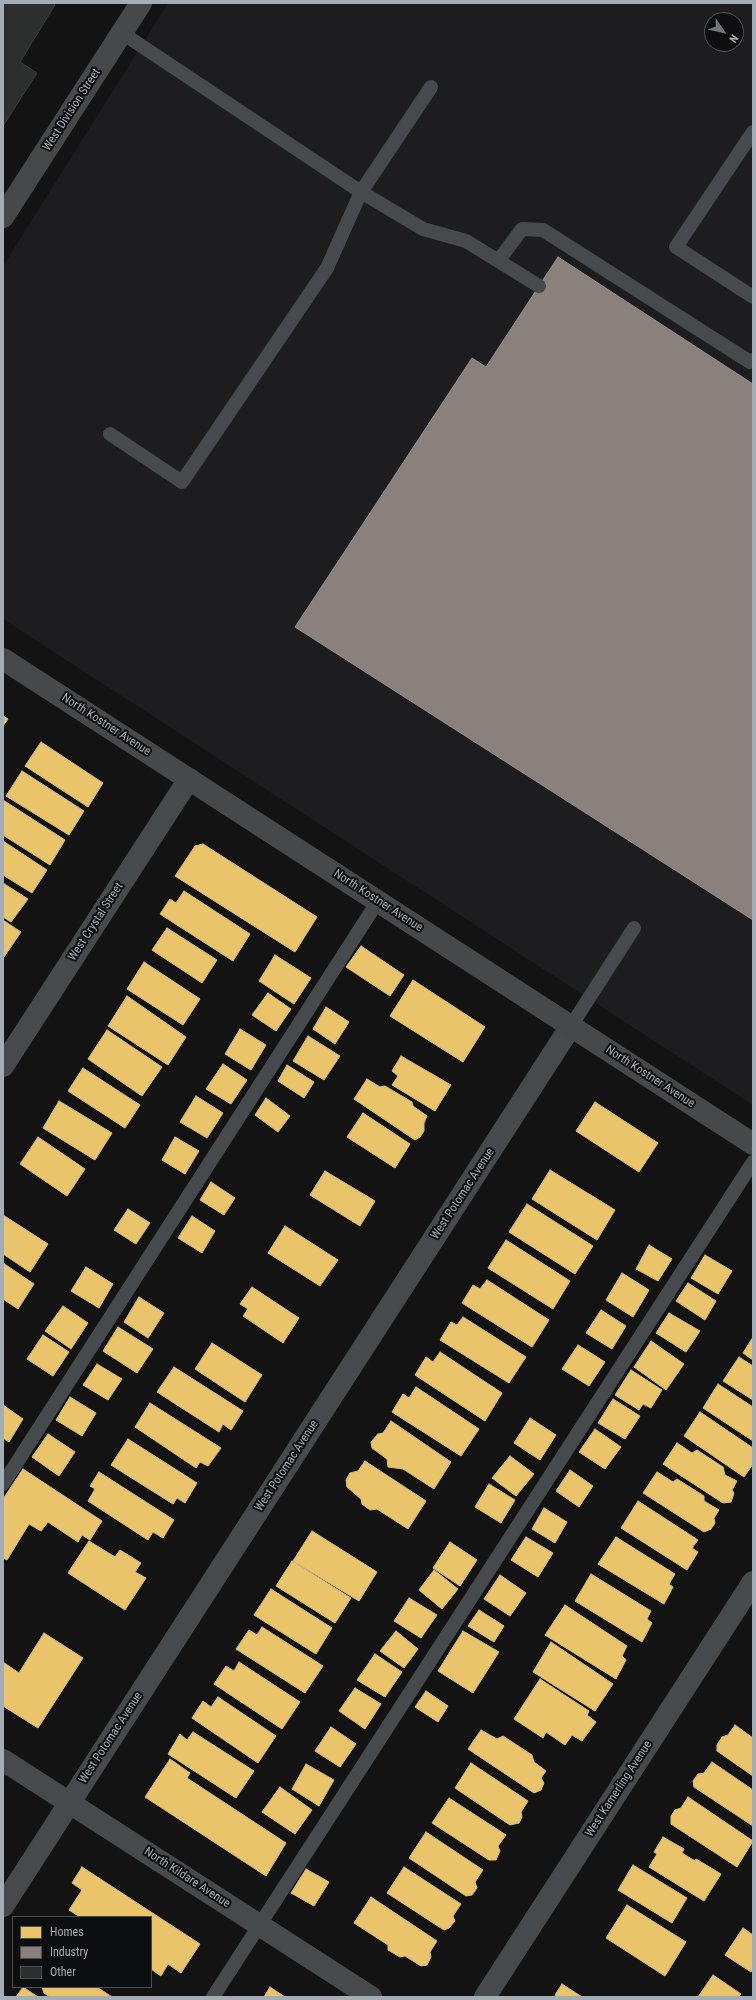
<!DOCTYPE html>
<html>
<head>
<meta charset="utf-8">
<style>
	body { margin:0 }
	#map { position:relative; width:756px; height:2000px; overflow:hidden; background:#131313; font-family:"Roboto Condensed",sans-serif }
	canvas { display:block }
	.frame { position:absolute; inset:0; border:4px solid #a4acb4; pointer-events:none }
	.legend { position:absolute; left:12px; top:1916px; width:140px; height:72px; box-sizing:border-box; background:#0d0e0f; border:1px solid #494d51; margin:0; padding:5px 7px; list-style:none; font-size:12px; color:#a4acb4 }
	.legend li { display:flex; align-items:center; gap:8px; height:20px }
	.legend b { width:20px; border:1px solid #494d51 }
	.north { position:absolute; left:704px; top:12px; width:40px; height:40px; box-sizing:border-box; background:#0d0e0f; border:1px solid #494d51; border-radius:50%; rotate:124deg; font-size:11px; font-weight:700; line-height:16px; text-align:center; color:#a4acb4 }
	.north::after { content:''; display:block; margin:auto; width:14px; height:18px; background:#71767c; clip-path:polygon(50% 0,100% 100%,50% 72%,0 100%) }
</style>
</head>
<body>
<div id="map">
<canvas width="756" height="2000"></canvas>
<div class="frame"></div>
<ul class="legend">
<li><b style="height:11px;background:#e9c46a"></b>Homes</li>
<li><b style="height:11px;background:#8a817c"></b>Industry</li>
<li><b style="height:11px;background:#2d2e2e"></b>Other</li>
</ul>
<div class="north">N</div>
</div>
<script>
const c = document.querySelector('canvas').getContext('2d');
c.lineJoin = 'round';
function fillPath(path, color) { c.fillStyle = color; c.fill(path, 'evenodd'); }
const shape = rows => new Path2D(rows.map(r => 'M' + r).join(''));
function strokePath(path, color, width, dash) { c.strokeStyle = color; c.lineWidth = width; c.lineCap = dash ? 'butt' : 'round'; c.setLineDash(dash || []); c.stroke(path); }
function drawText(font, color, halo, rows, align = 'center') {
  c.font = font + ' "Roboto Condensed",sans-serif'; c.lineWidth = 4; c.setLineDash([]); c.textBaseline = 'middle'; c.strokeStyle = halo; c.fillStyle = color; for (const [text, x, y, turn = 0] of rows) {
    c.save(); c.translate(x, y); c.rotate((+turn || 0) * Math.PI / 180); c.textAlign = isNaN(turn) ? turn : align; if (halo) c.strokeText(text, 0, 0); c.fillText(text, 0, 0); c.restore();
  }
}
fillPath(shape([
	[168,3,753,3,753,1105,3,619,3,266],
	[712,20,736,20,736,44,712,44]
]), '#1d1d1f');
const homes = shape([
	[3,716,8,719,3,726,3,716],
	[41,742,103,783,88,807,25,766,41,742],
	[22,771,84,811,69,835,6,796,22,771],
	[3,800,65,840,50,865,3,835,3,800],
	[3,841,47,870,32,893,3,875,3,841],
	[203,844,317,917,295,952,175,876,195,846,203,844],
	[3,883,28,899,11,922,3,917,3,883],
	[184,891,250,934,233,961,160,914,170,899,176,903,184,891],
	[3,920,21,932,4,957,3,957,3,920],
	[167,928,217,960,202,983,152,950,167,928],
	[361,946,404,975,390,996,346,967,361,946],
	[275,955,311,978,294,1004,259,981,275,955],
	[144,962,200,999,183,1025,127,989,144,962],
	[413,980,485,1027,463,1062,390,1016,413,980],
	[268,993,291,1009,276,1031,252,1015,268,993],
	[127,996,186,1037,168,1065,108,1026,127,996],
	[326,1007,349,1022,335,1044,313,1029,326,1007],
	[240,1029,266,1045,251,1070,225,1054,240,1029],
	[107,1030,162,1067,142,1096,88,1059,107,1030],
	[308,1036,340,1056,324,1080,293,1061,308,1036],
	[401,1056,451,1085,435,1111,392,1085,398,1076,392,1071,401,1056],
	[223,1064,247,1080,231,1104,206,1089,223,1064],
	[287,1065,314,1082,304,1098,278,1081,287,1065],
	[83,1068,140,1105,125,1128,68,1091,83,1068],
	[367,1079,380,1087,385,1086,412,1102,413,1106,427,1116,424,1123,424,1131,420,1137,415,1140,354,1099,367,1079],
	[196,1096,223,1113,207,1138,180,1122,196,1096],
	[266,1098,290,1116,278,1132,255,1115,266,1098],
	[59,1101,112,1133,95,1160,43,1128,59,1101],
	[595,1102,658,1143,639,1172,576,1131,595,1102],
	[363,1113,410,1144,395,1168,347,1137,363,1113],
	[38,1137,85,1169,67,1196,20,1164,38,1137],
	[175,1137,199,1151,185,1174,162,1160,175,1137],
	[550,1170,615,1210,597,1240,532,1199,550,1170],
	[325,1171,375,1201,360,1226,310,1195,325,1171],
	[211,1182,235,1198,224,1215,200,1200,211,1182],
	[527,1204,593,1246,575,1274,509,1232,527,1204],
	[128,1209,150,1223,136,1244,114,1230,128,1209],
	[3,1215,48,1244,30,1272,3,1254,3,1215],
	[192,1216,215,1231,202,1253,178,1238,192,1216],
	[285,1226,338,1260,320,1286,268,1253,285,1226],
	[506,1240,570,1281,553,1309,488,1268,506,1240],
	[649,1245,672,1259,658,1281,636,1269,649,1245],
	[705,1255,732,1271,718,1294,691,1278,705,1255],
	[3,1263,34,1284,18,1309,3,1299,3,1263],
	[86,1267,113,1284,99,1308,71,1291,86,1267],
	[622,1273,649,1290,633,1317,606,1300,622,1273],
	[487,1280,549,1320,532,1347,462,1303,473,1285,480,1289,487,1280],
	[688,1283,716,1301,705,1320,676,1301,688,1283],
	[252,1287,299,1318,283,1343,243,1316,248,1309,240,1304,252,1287],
	[139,1297,164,1313,148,1338,124,1322,139,1297],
	[63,1306,88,1323,71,1349,45,1331,63,1306],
	[601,1310,626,1326,612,1349,586,1333,601,1310],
	[669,1313,700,1331,686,1352,656,1333,669,1313],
	[463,1317,526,1357,509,1383,440,1340,451,1322,457,1325,463,1317],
	[118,1327,153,1349,137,1373,103,1351,118,1327],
	[43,1335,69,1352,53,1376,27,1359,43,1335],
	[753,1337,753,1360,743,1353,753,1337],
	[651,1341,684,1364,666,1390,634,1367,651,1341],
	[212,1343,262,1375,245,1402,195,1369,212,1343],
	[578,1345,605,1362,589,1386,562,1369,578,1345],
	[440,1352,502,1393,485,1421,415,1375,426,1357,433,1362,440,1352],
	[739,1357,753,1366,753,1400,723,1381,739,1357],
	[97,1364,122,1379,108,1400,83,1385,97,1364],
	[174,1367,243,1411,231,1430,223,1424,219,1432,157,1392,174,1367],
	[631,1370,662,1390,651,1408,643,1404,639,1410,615,1395,631,1370],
	[718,1384,753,1407,753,1441,703,1408,718,1384],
	[416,1387,479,1429,461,1456,392,1412,403,1394,409,1398,416,1387],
	[70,1397,96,1413,82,1436,56,1420,70,1397],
	[613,1399,640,1416,625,1439,598,1423,613,1399],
	[150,1403,221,1448,208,1466,200,1462,196,1468,135,1427,150,1403],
	[3,1405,23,1419,9,1442,3,1438,3,1405],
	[700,1412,753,1448,753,1464,744,1477,684,1436,700,1412],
	[530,1418,556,1435,540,1460,514,1443,530,1418],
	[391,1421,451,1462,434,1489,403,1469,388,1467,387,1459,372,1448,371,1442,378,1434,383,1433,391,1421],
	[595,1429,621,1447,605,1469,579,1452,595,1429],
	[48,1434,75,1452,59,1476,32,1457,48,1434],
	[128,1439,197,1483,185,1503,177,1498,173,1504,111,1465,128,1439],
	[677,1443,692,1453,697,1450,723,1467,725,1475,737,1481,732,1490,734,1493,731,1502,723,1503,663,1464,677,1443],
	[510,1456,534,1474,516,1496,492,1478,510,1456],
	[365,1461,426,1501,408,1529,377,1509,370,1510,362,1504,361,1499,347,1487,346,1480,350,1473,358,1471,365,1461],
	[23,1469,102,1521,90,1540,82,1535,78,1542,48,1522,41,1531,29,1524,7,1560,3,1558,3,1499,23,1469],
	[570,1470,593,1486,579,1507,556,1491,570,1470],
	[99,1472,174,1520,163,1538,153,1532,148,1540,88,1501,95,1489,90,1486,99,1472],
	[657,1472,673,1482,677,1479,704,1496,704,1501,719,1510,714,1518,715,1523,711,1529,704,1532,643,1493,657,1472],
	[489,1484,515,1500,501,1523,475,1507,489,1484],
	[638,1501,698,1540,692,1548,698,1552,687,1570,621,1528,638,1501],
	[544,1508,567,1522,555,1543,532,1529,544,1508],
	[312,1531,377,1572,359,1601,293,1561,312,1531],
	[526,1537,553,1553,538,1577,511,1560,526,1537],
	[616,1537,675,1574,669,1584,673,1587,664,1604,598,1564,616,1537],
	[89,1541,115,1557,120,1550,141,1563,135,1572,146,1578,125,1610,68,1573,89,1541],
	[450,1542,477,1560,460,1586,433,1568,450,1542],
	[292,1561,351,1598,335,1623,276,1586,292,1561],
	[434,1570,458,1589,442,1609,419,1590,434,1570],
	[591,1574,651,1611,647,1619,652,1623,642,1642,575,1601,591,1574],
	[500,1575,526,1593,510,1616,484,1599,500,1575],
	[271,1589,332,1628,316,1654,254,1615,271,1589],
	[409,1598,437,1615,421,1638,394,1621,409,1598],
	[565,1605,627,1646,622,1656,626,1660,616,1679,545,1635,565,1605],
	[479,1610,504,1626,494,1642,468,1626,479,1610],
	[262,1627,323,1666,305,1693,236,1649,249,1630,257,1635,262,1627],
	[396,1631,418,1649,404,1668,380,1651,396,1631],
	[463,1631,499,1652,473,1693,438,1671,463,1631],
	[44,1633,83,1658,38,1728,3,1706,3,1662,19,1673,44,1633],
	[551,1642,613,1684,595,1711,533,1672,551,1642],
	[375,1654,402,1672,385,1697,357,1680,375,1654],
	[239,1662,300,1702,282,1729,214,1684,226,1666,234,1671,239,1662],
	[540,1679,589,1711,587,1715,596,1722,582,1741,572,1735,565,1745,546,1732,543,1738,514,1719,540,1679],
	[355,1688,381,1704,365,1729,339,1711,355,1688],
	[426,1691,448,1706,438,1722,415,1707,426,1691],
	[218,1697,276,1736,258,1763,192,1718,203,1701,211,1707,218,1697],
	[735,1725,753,1738,753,1776,717,1751,717,1745,722,1737,728,1735,735,1725],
	[331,1727,356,1744,340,1767,315,1751,331,1727],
	[481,1730,497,1739,503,1736,532,1755,534,1762,546,1771,541,1778,544,1783,541,1790,534,1793,468,1749,481,1730],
	[193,1732,254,1771,236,1798,168,1754,180,1734,187,1740,193,1732],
	[170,1759,190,1773,187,1778,286,1843,266,1876,145,1797,170,1759],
	[712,1762,753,1790,753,1826,694,1787,693,1781,698,1774,704,1773,712,1762],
	[471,1763,528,1801,521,1812,522,1817,519,1823,510,1825,455,1788,471,1763],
	[306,1764,334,1780,319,1806,292,1789,306,1764],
	[280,1787,312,1810,295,1834,262,1812,280,1787],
	[688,1797,753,1841,737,1867,671,1824,671,1816,675,1810,681,1808,688,1797],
	[449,1798,506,1835,498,1846,500,1851,496,1860,489,1860,432,1823,449,1798],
	[426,1832,483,1870,475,1882,477,1888,472,1895,466,1896,409,1858,426,1832],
	[663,1837,684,1849,682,1853,695,1861,696,1859,721,1874,704,1901,649,1867,657,1854,654,1852,663,1837],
	[633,1865,687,1898,672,1923,618,1890,633,1865],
	[82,1867,200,1944,181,1973,168,1964,161,1976,151,1969,151,1917,80,1917,69,1910,82,1890,72,1883,82,1867],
	[404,1867,461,1904,453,1916,455,1921,449,1928,444,1930,387,1893,404,1867],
	[306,1869,329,1882,314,1906,291,1893,306,1869],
	[371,1897,437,1941,430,1952,431,1957,427,1965,421,1966,405,1956,400,1957,388,1950,388,1945,354,1923,371,1897],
	[627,1905,686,1942,665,1976,606,1938,627,1905],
	[743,1928,753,1935,753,1969,751,1972,725,1955,743,1928],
	[713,1975,741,1994,738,1997,698,1997,713,1975],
	[562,1984,582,1997,556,1997,555,1995,562,1984],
	[23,1987,38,1997,16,1997,23,1987],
	[42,1987,97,1987,112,1997,50,1997,44,1993,42,1987],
	[270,1987,285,1997,264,1997,270,1987]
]);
fillPath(homes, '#e9c46a');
strokePath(homes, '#d4bd80', 1);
const industry = shape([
	[558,257,753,384,753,920,295,627,472,358,486,367,558,257]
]);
fillPath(industry, '#8a817c');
strokePath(industry, '#928e8d', 1);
const building = shape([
	[3,3,52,3,55,5,20,62,37,73,3,126,3,3]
]);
fillPath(building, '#2d2e2e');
strokePath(building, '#3b3e3f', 1);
strokePath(shape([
	[122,33,361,192,423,229,466,241,539,286],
	[753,132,676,247,753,297],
	[499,260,522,229,543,230,750,362,753,360],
	[110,434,182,482,327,268,361,192,431,87],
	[571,1026,634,928],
	[3,1484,378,901],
	[213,1997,753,1162]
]), '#474a4c', 14);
strokePath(shape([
	[3,1066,189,779],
	[3,1760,371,1997],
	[3,1906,571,1026],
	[485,1997,753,1582]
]), '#474a4c', 22);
strokePath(shape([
	[3,217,141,3],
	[3,659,753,1144]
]), '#46484a', 22);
drawText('12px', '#a4acb4', '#0d0e0f', [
	["West Division Street",72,110,-57],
	["North Kostner Avenue",106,725,33],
	["North Kostner Avenue",378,901,33],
	["West Crystal Street",96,922,-57],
	["North Kostner Avenue",650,1077,33],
	["West Potomac Avenue",463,1194,-57],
	["West Potomac Avenue",287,1466,-57],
	["West Potomac Avenue",111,1738,-57],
	["West Kamerling Avenue",619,1789,-57],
	["North Kildare Avenue",187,1878,33]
]);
</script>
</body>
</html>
